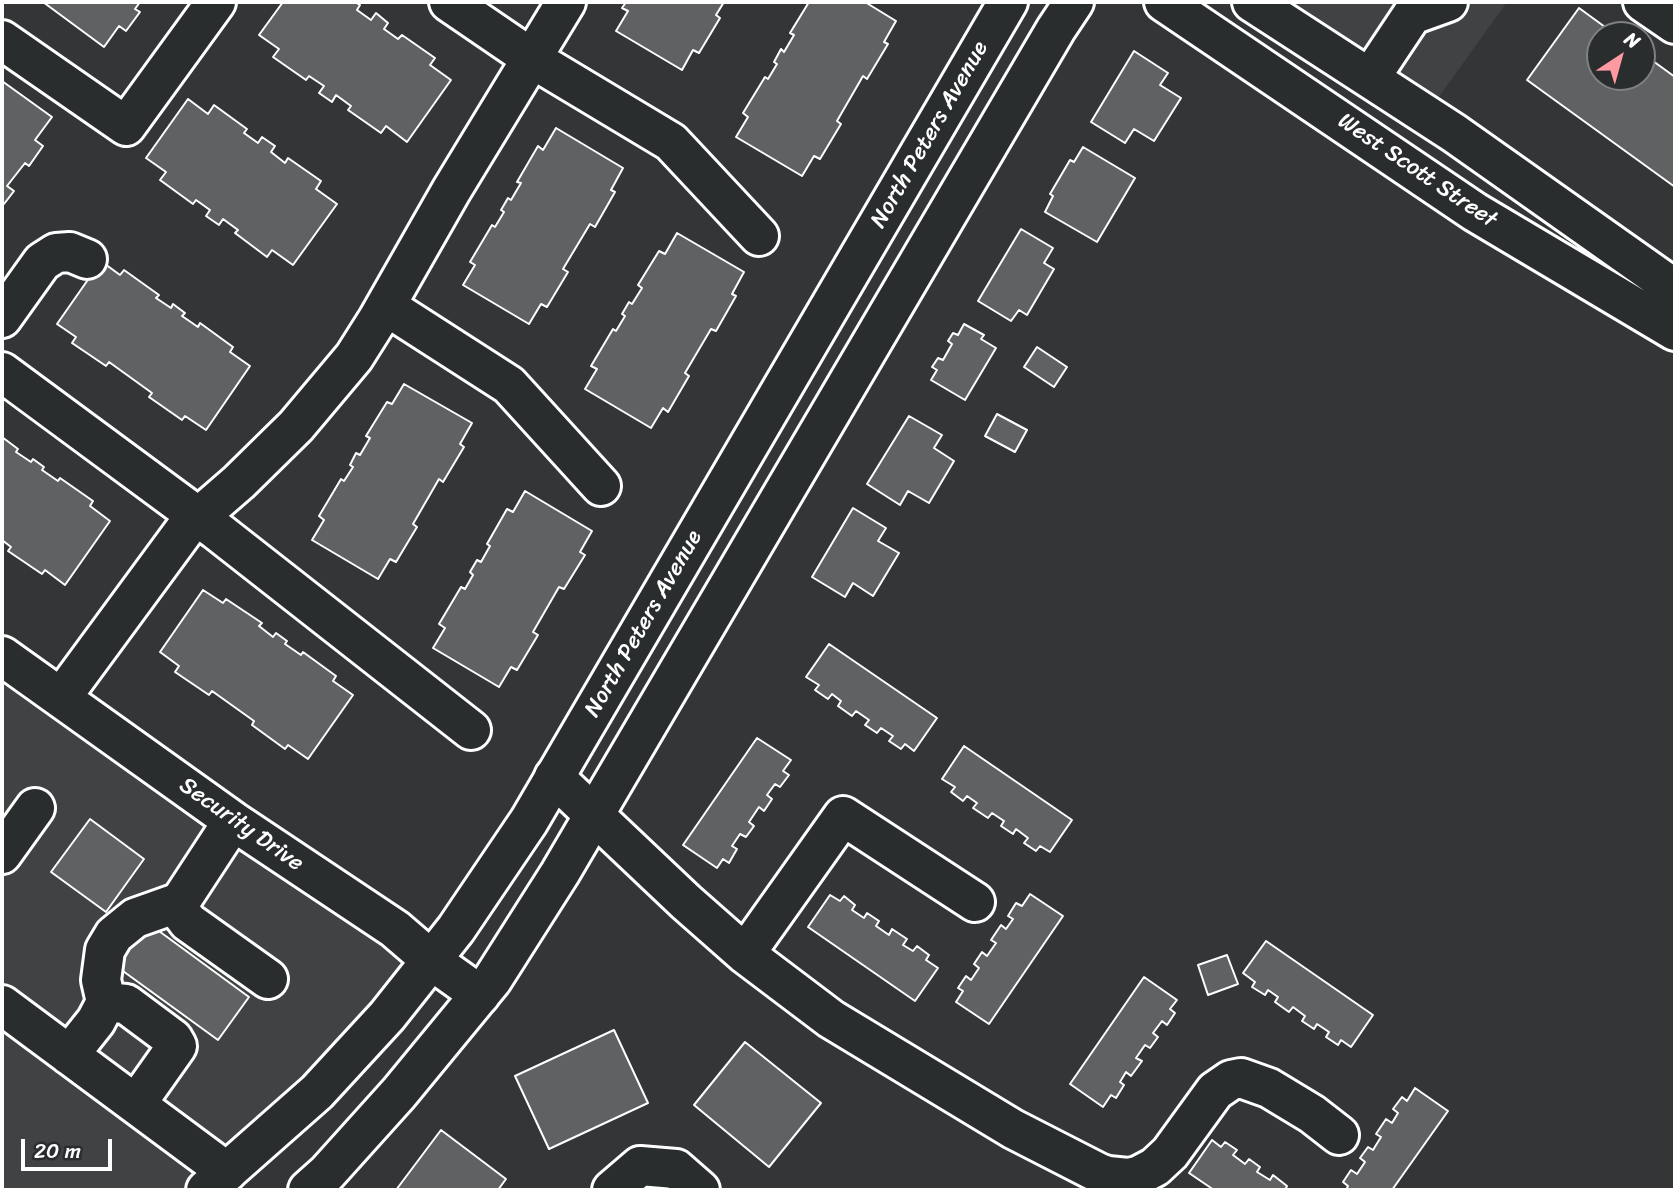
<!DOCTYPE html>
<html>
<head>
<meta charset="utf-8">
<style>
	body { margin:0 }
	#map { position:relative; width:1677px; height:1192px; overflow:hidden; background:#333536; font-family:Sriracha,sans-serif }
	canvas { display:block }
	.frame { position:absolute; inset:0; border:4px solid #fff; pointer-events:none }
	.north { position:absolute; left:1586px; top:21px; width:70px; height:70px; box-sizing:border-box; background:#2a2d2e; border:2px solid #7f8182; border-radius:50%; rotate:36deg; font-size:19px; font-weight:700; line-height:28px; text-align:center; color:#fff }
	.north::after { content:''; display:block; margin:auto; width:24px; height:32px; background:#ff9aa2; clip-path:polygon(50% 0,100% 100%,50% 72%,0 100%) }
	.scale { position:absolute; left:21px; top:1139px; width:91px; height:32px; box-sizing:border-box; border:4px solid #fff; border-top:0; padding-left:9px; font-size:21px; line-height:24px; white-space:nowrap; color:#fff; -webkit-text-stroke:5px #2a2d2e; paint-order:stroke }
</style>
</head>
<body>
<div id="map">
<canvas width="1677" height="1192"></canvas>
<div class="frame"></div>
<div class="north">N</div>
<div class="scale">20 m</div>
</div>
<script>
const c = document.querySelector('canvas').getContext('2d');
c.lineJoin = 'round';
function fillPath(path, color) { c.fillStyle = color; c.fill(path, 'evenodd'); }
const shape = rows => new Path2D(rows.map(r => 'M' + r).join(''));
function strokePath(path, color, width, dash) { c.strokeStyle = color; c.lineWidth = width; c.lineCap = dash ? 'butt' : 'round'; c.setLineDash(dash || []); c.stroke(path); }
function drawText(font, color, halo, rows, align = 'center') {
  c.font = font + ' Sriracha,sans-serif'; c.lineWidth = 5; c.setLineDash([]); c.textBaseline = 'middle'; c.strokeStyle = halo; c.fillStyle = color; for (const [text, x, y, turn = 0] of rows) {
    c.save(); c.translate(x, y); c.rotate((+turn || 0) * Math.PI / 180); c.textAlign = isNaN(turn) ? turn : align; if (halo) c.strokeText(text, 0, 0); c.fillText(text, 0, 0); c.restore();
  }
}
fillPath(shape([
	[1255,2,1507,2,1426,115],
	[2,656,431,960,206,1190,2,1190]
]), '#404243');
const building = shape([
	[43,2,140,2,135,9,140,12,126,31,119,26,104,47,43,2],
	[283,2,355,2,360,5,357,10,371,20,376,13,388,23,384,29,398,39,402,35,435,58,430,65,451,80,407,142,386,126,381,133,348,110,351,106,336,95,332,102,319,93,324,86,309,76,306,80,273,57,279,49,259,35,283,2],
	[626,2,724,2,716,15,720,18,699,53,693,50,682,70,616,31,628,11,622,8,626,2],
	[809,2,865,2,896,21,884,42,888,44,867,79,863,76,837,121,841,124,820,159,814,156,802,176,736,137,748,117,743,113,765,77,768,79,777,64,774,62,781,49,784,52,794,35,790,33,809,2],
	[1579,8,1616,35,1600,35,1600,77,1642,77,1642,53,1675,77,1675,187,1527,80,1579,8],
	[1134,51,1168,73,1160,85,1181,98,1154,141,1134,129,1125,143,1091,122,1134,51],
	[2,81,52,117,35,140,43,146,29,166,25,163,7,186,14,191,4,204,2,202,2,81],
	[188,99,208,114,214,105,247,129,244,133,258,143,262,137,275,146,271,152,285,163,288,158,321,181,316,189,337,204,293,265,272,250,267,257,235,233,238,230,223,219,219,225,206,216,210,210,196,200,193,204,160,180,166,172,146,158,188,99],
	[556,128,623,168,611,190,615,192,595,227,590,224,563,269,568,272,547,307,541,304,529,324,463,285,475,265,470,262,492,225,495,227,504,212,501,210,508,198,511,200,521,183,517,182,538,146,543,150,556,128],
	[1083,147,1135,178,1097,242,1045,212,1053,196,1050,194,1070,160,1074,162,1083,147],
	[1021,229,1053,248,1044,263,1054,269,1027,315,1019,310,1011,321,978,301,1021,229],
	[677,233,744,272,732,294,736,296,716,331,711,329,685,373,689,376,668,412,663,408,651,428,585,389,597,369,591,366,613,329,616,331,625,316,622,314,629,302,632,304,642,288,638,285,659,251,665,254,677,233],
	[101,261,120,275,124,270,159,295,156,298,171,308,173,304,185,313,182,316,198,327,200,323,233,347,230,352,250,366,206,430,185,416,182,420,149,397,152,393,109,362,106,366,72,343,76,337,57,324,101,261],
	[964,324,984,335,981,339,996,348,965,400,931,380,937,370,932,367,938,358,943,360,952,344,948,341,953,333,958,335,964,324],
	[1037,347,1067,367,1054,387,1024,367,1037,347],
	[404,384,472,423,460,444,464,447,443,482,439,479,413,524,417,527,396,562,390,559,378,579,312,540,324,520,319,516,341,479,344,481,353,467,350,465,356,453,360,455,370,438,366,436,387,402,392,404,404,384],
	[997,414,1027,430,1015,452,985,436,997,414],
	[909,416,942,435,934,448,954,461,929,503,908,491,900,505,867,484,909,416],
	[2,437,18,449,16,452,31,462,33,459,44,467,42,470,58,481,60,478,93,501,90,506,110,521,65,585,45,570,42,574,8,551,11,547,2,540,2,437],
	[525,491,592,531,580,552,585,555,564,589,559,587,533,632,538,635,517,670,511,667,499,687,433,648,445,628,439,624,461,587,465,589,473,575,470,572,477,560,481,562,490,546,487,544,507,509,513,512,525,491],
	[853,508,886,528,878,541,899,553,873,596,853,583,845,597,812,577,853,508],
	[203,590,223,603,226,599,262,623,259,626,273,637,276,633,287,641,285,644,301,655,303,652,336,676,333,681,353,695,308,759,288,745,285,749,252,725,254,721,212,691,209,695,175,672,179,666,160,652,203,590],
	[829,644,937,718,914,751,905,744,901,749,889,741,893,736,881,728,877,733,865,725,869,720,856,711,852,716,838,706,841,701,832,694,828,699,815,690,819,685,806,677,829,644],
	[757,738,791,760,783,771,789,775,780,787,775,784,767,795,772,799,764,811,759,807,749,822,754,826,746,837,740,834,732,846,737,849,729,863,723,859,717,868,683,845,757,738],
	[964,746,1072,820,1050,852,1040,846,1036,851,1024,843,1028,838,1016,829,1013,834,1001,826,1004,821,992,813,988,818,973,808,977,803,967,796,963,801,951,792,955,787,942,779,964,746],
	[90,819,144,859,106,912,51,872,90,819],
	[1030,894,1063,916,989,1024,956,1002,963,991,958,988,966,976,971,980,979,968,974,964,982,952,987,956,996,943,991,940,1001,925,1006,929,1013,919,1008,916,1016,903,1022,906,1030,894],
	[830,895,840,901,844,896,855,905,852,910,864,918,867,913,879,921,876,926,889,935,892,929,907,939,903,945,913,951,917,946,929,955,926,960,938,968,915,1001,808,927,830,895],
	[148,923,249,997,218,1040,116,966,148,923],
	[1266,941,1373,1015,1351,1047,1341,1040,1338,1045,1326,1037,1329,1032,1317,1024,1314,1029,1302,1021,1305,1016,1293,1007,1289,1012,1275,1002,1278,997,1268,990,1265,995,1252,987,1255,982,1243,973,1266,941],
	[1227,955,1238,984,1208,995,1198,965,1227,955],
	[1144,977,1177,1000,1170,1009,1175,1013,1167,1025,1162,1021,1153,1033,1158,1037,1150,1048,1145,1045,1136,1058,1142,1061,1131,1076,1126,1072,1120,1082,1124,1085,1116,1098,1111,1095,1103,1107,1070,1084,1144,977],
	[614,1030,648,1103,549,1149,515,1076,614,1030],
	[745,1042,821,1103,769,1167,694,1105,745,1042],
	[1415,1088,1448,1111,1392,1190,1346,1190,1348,1186,1343,1182,1351,1170,1357,1174,1365,1162,1360,1158,1368,1147,1373,1150,1381,1137,1376,1134,1386,1119,1392,1123,1398,1113,1393,1109,1402,1097,1407,1101,1415,1088],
	[441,1130,506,1179,498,1190,396,1190,441,1130],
	[1212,1140,1221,1147,1225,1142,1237,1150,1233,1155,1245,1164,1249,1159,1260,1167,1257,1172,1270,1180,1273,1175,1287,1186,1285,1190,1214,1190,1189,1173,1212,1140]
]);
fillPath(building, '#5f6162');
strokePath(building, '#fff', 2);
const minor = shape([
	[449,2,531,58,671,142,759,236],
	[1643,2,1675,24],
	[2,40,126,126,216,2],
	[1370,78,1412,15,1448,2],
	[386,306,509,385,601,486],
	[2,318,42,262,56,253,70,252,87,259],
	[2,372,216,530,471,730],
	[2,656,233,821,395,929,431,960,480,995],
	[61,698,186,528,239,482,296,426,354,357,378,319,451,191,566,2],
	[554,777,686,902,745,954,831,1019,1013,1129,1099,1173,1108,1176,1128,1178,1138,1176,1155,1167,1170,1153,1215,1091,1231,1080,1241,1078,1269,1088,1312,1114,1339,1135],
	[233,821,180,902,182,914,188,922,268,979],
	[2,854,35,808],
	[745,954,843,816,975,902],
	[106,1002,126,1004,173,1039,177,1046,136,1104],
	[2,1005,227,1172],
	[69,1055,96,1021,106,1002,101,980,105,950,114,935,135,918,180,902],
	[612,1190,640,1166,676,1169,700,1190]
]);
const major = shape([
	[1164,2,1475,212,1675,331],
	[1252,2,1454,133,1675,289],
	[206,1190,317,1092,387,1016,456,929,529,821,1008,2],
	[308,1190,327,1173,399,1093,492,980,560,873,1056,29,1074,2]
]);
strokePath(minor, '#fff', 44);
strokePath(major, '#fff', 44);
strokePath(minor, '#2a2d2e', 38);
strokePath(major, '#2a2d2e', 38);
drawText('23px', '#fff', '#2a2d2e', [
	["North Peters Avenue",930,135,-60],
	["West Scott Street",1417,171,34],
	["North Peters Avenue",644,624,-60],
	["Security Drive",241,825,35]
]);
</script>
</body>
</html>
